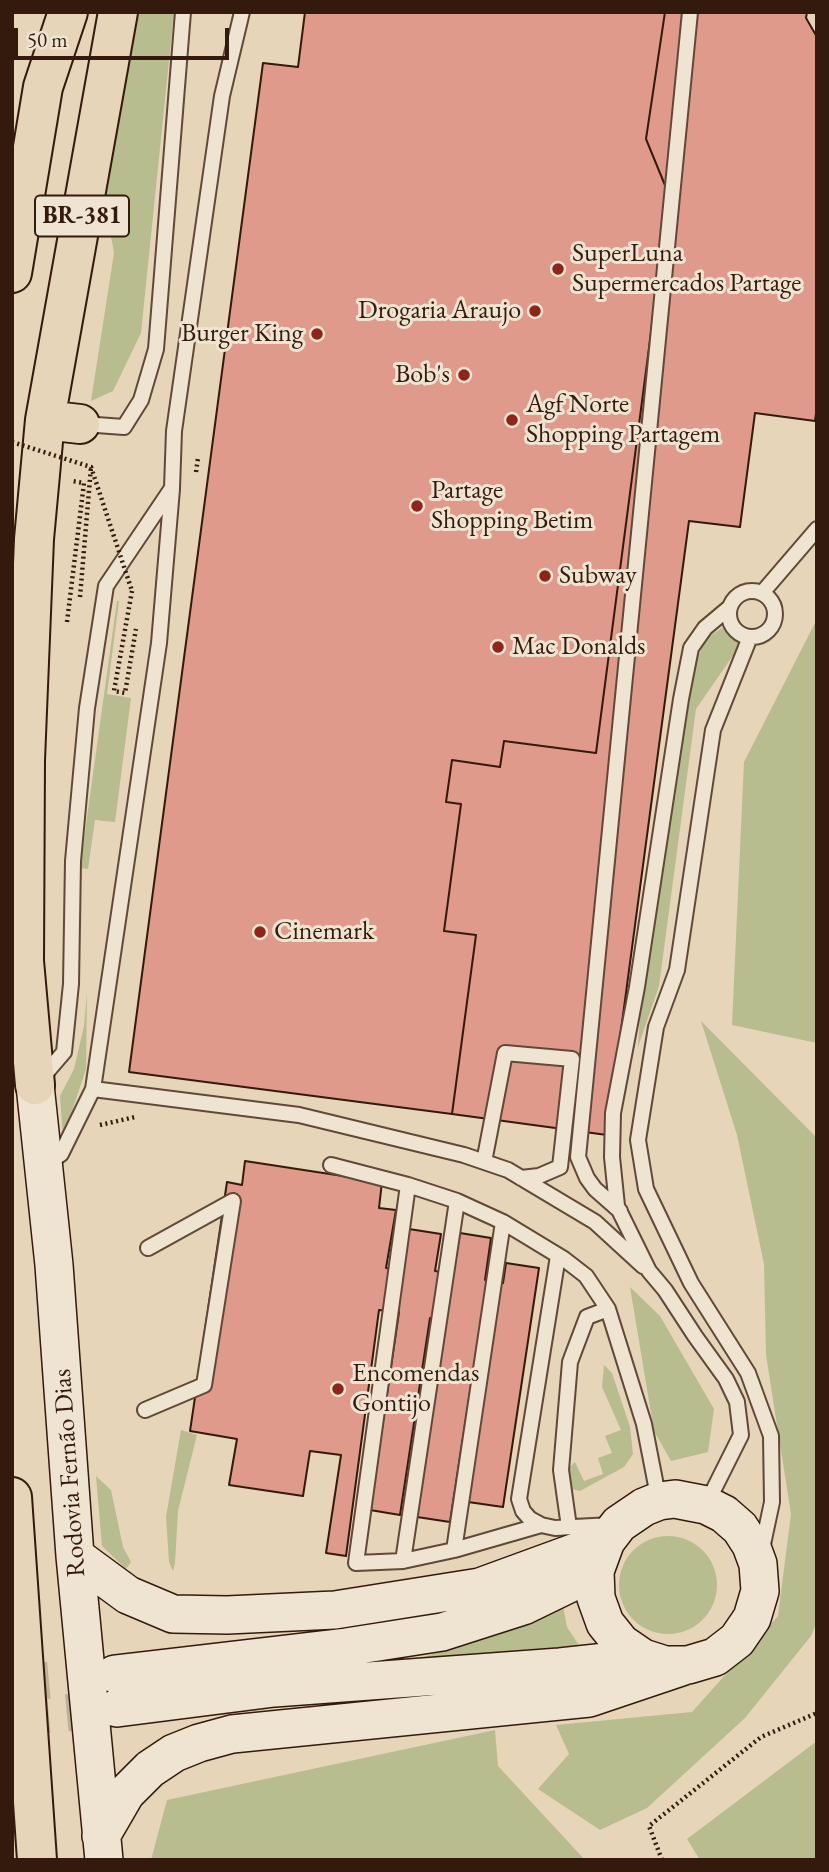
<!DOCTYPE html>
<html>
<head>
<meta charset="utf-8">
<style>
	body { margin:0 }
	#map { position:relative; width:829px; height:1872px; overflow:hidden; background:#e6d5b8; font-family:"EB Garamond",serif }
	canvas { display:block }
	.frame { position:absolute; inset:0; border:14px solid #341a0c; pointer-events:none }
	.scale { position:absolute; left:14px; top:28px; width:215px; height:32px; box-sizing:border-box; border:4px solid #341a0c; border-top:0; padding-left:9px; font-size:21px; line-height:24px; white-space:nowrap; color:#341a0c; -webkit-text-stroke:5px #efe4d1; paint-order:stroke }
</style>
</head>
<body>
<div id="map">
<canvas width="829" height="1872"></canvas>
<div class="frame"></div>
<div class="scale">50 m</div>
</div>
<script>
const c = document.querySelector('canvas').getContext('2d');
c.lineJoin = 'round';
function fillPath(path, color) { c.fillStyle = color; c.fill(path, 'evenodd'); }
const shape = rows => new Path2D(rows.map(r => 'M' + r).join(''));
function strokePath(path, color, width, dash) { c.strokeStyle = color; c.lineWidth = width; c.lineCap = dash ? 'butt' : 'round'; c.setLineDash(dash || []); c.stroke(path); }
function drawText(font, color, halo, rows, align = 'center') {
  c.font = font + ' "EB Garamond",serif'; c.lineWidth = 6; c.setLineDash([]); c.textBaseline = 'middle'; c.strokeStyle = halo; c.fillStyle = color; for (const [text, x, y, turn = 0] of rows) {
    c.save(); c.translate(x, y); c.rotate((+turn || 0) * Math.PI / 180); c.textAlign = isNaN(turn) ? turn : align; if (halo) c.strokeText(text, 0, 0); c.fillText(text, 0, 0); c.restore();
  }
}
fillPath(shape([
	[138,12,174,12,141,333,113,391,91,401,114,253,103,192],
	[117,601,119,601,107,694,131,698,115,822,95,820,88,869,80,868],
	[817,619,817,1043,732,1025,744,762],
	[728,624,733,636,743,641,696,709,659,986,638,1047,640,1014,678,755,693,666,707,638],
	[87,993,86,1069,63,1138,60,1096,74,1069,84,1026],
	[701,1021,817,1138,817,1621,811,1636,745,1718,647,1808,600,1830,538,1789,569,1754,556,1725,692,1712,778,1616,791,1514,766,1355,764,1264,737,1135],
	[630,1287,660,1316,714,1409,708,1452,671,1461,654,1431],
	[604,1365,612,1373,630,1427,633,1454,624,1467,580,1491,571,1489,569,1468,575,1462,584,1481,603,1474,598,1458,612,1453,605,1436,621,1430,602,1387],
	[181,1430,197,1435,178,1511,175,1563,173,1571,169,1562,166,1517],
	[96,1476,111,1490,123,1547,131,1562,126,1569,102,1546],
	'619 1585a49 49 0 1 1 98 0a49 49 0 1 1-98 0Z',
	[562,1601,567,1627,584,1653,414,1660,489,1637],
	[495,1730,498,1766,585,1860,151,1860,167,1800],
	[817,1741,817,1860,700,1860,687,1839]
]), '#b7bd8e');
const building = shape([
	[305,12,665,12,646,139,669,195,596,753,504,741,500,767,452,760,446,802,461,804,444,931,476,935,452,1114,129,1072,263,63,298,67,305,12],
	[665,12,807,12,806,18,817,37,817,406,815,421,755,413,740,527,689,521,607,1135,452,1114,476,935,444,931,461,804,446,802,452,760,500,767,504,741,596,753,669,195,646,139,665,12],
	[245,1161,382,1182,379,1208,396,1210,386,1268,403,1270,409,1229,441,1234,435,1271,453,1274,460,1233,491,1238,485,1280,503,1283,506,1263,539,1268,503,1507,468,1502,494,1329,480,1327,450,1522,417,1517,446,1321,430,1318,400,1515,370,1510,399,1312,379,1310,346,1556,326,1553,341,1455,310,1451,303,1496,229,1485,237,1439,190,1431,227,1182,242,1185,245,1161]
]);
fillPath(building, '#e09a8b');
strokePath(building, '#341a0c', 2);
strokePath(shape([
	[12,1684,115,1674],
	[12,1718,117,1708]
]), '#c2b096', 37, [37, 18]);
const lane = shape([
	[83,424,124,427,141,400,156,349,183,12],
	'729 614a23 23 0 1 1 46 0a23 23 0 1 1-46 0Z',
	[762,593,817,529],
	[750,637,713,730,677,970,656,1027,638,1140,646,1189,691,1283,748,1373,771,1436,772,1502,762,1549],
	[40,1080,64,1052,71,984,73,861,87,708,106,586,172,488,174,431,222,96,242,12],
	[93,1089,299,1115,464,1155,508,1170,595,1222,643,1266],
	[484,1162,505,1053,572,1059,560,1167,539,1176,521,1178],
	[45,1165,61,1154,93,1089,159,643,172,489],
	[331,1165,408,1185,457,1201,503,1222,564,1259,586,1276,608,1309,644,1424,659,1501],
	[408,1185,356,1563,403,1561,454,1550,541,1525,555,1528,612,1525],
	[620,1211,595,1189,587,1178,578,1157,690,12],
	[145,1410,204,1385,233,1201,148,1248],
	[706,1505,741,1435,737,1402,726,1379,695,1336,665,1290,649,1271,617,1206,612,1157,613,1113,637,987,681,699,691,648,705,628,730,607],
	[541,1525,530,1519,523,1511,519,1499,558,1256],
	[569,1527,561,1470,570,1362,587,1317,608,1309],
	[454,1550,503,1222],
	[403,1561,457,1201]
]);
const secondary = shape([
	[35,1085,54,1265,75,1556,104,1860],
	[75,1556,128,1595,173,1614,227,1615,335,1610,480,1587,606,1541],
	[115,1674,346,1647,442,1632,523,1606,595,1571,606,1541,619,1524,644,1507,659,1501,675,1499,706,1505,724,1514,740,1528,751,1545,758,1564,760,1591,752,1618,737,1640,715,1657,688,1665,665,1665,643,1658,621,1643,605,1623,596,1598,595,1571],
	[117,1708,274,1688,560,1667,643,1658],
	[101,1836,126,1793,150,1769,174,1753,199,1743,232,1734,589,1698,684,1666]
]);
const highway = shape([
	[12,273,43,87,68,12],
	[45,420,80,424],
	[35,1085,24,961,25,760,34,539,45,420,118,12],
	[12,1497,37,1860]
]);
strokePath(lane, '#604937', 18);
strokePath(secondary, '#341a0c', 40);
strokePath(highway, '#341a0c', 42);
strokePath(shape([
	[196,472,198,458],
	[132,591,114,691,125,693,136,629],
	[80,597,91,467],
	[67,622,84,483,72,481],
	[100,1125,135,1117],
	[662,1860,649,1826,761,1737,817,1713]
]), '#341a0c', 4.5, [2, 3.5]);
strokePath(lane, '#efe4d1', 14);
strokePath(secondary, '#efe4d1', 37);
strokePath(highway, '#e6d5b8', 38);
strokePath(shape([
	[12,442,91,467,132,591]
]), '#341a0c', 4.5, [2, 3.5]);
for (const [x, y, r, color] of [
	[558,269,7,"#8f2418"],
	[535,311,7,"#8f2418"],
	[317,334,7,"#8f2418"],
	[464,375,7,"#8f2418"],
	[512,420,7,"#8f2418"],
	[417,506,7,"#8f2418"],
	[545,576,7,"#8f2418"],
	[498,647,7,"#8f2418"],
	[260,932,7,"#8f2418"],
	[338,1389,7,"#8f2418"]
]) { const dot = new Path2D(); dot.arc(x, y, r, 0, 2 * Math.PI); c.fillStyle = color; c.fill(dot); strokePath(dot, '#efe4d1', 2.5); }
for (const [x, y, w] of [
	[82,216,94]
]) { const box = new Path2D(); box.roundRect(x - w / 2, y - 20.5, w, 41, 5); c.fillStyle = '#efe4d1'; c.fill(box); strokePath(box, '#341a0c', 2); }
drawText('bold 24px', '#341a0c', null, [
	["BR-381",82,216]
]);
drawText('26px', '#341a0c', '#efe4d1', [
	["SuperLuna",572,254],
	["Supermercados Partage",572,284],
	["Drogaria Araujo",521,311,"right"],
	["Burger King",303,334,"right"],
	["Bob's",450,375,"right"],
	["Agf Norte",526,405],
	["Shopping Partagem",526,435],
	["Partage",431,491],
	["Shopping Betim",431,521],
	["Subway",559,576],
	["Mac Donalds",512,647],
	["Cinemark",274,932],
	["Encomendas",352,1374],
	["Gontijo",352,1404]
], 'left');
drawText('26px', '#341a0c', '#efe4d1', [
	["Rodovia Fernão Dias",70,1473,-94]
]);
</script>
</body>
</html>
